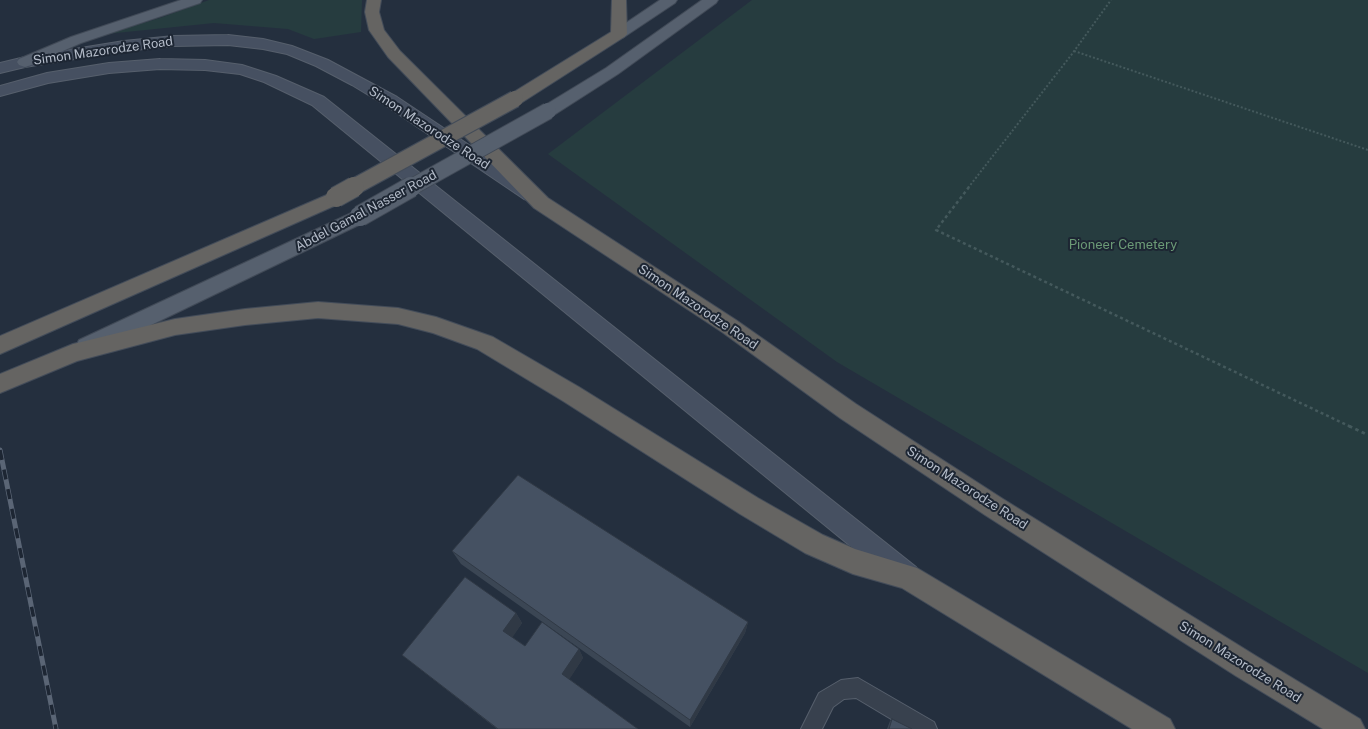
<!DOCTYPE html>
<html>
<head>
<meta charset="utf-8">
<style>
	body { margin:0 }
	canvas { display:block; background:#242f3e }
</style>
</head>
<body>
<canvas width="1368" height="729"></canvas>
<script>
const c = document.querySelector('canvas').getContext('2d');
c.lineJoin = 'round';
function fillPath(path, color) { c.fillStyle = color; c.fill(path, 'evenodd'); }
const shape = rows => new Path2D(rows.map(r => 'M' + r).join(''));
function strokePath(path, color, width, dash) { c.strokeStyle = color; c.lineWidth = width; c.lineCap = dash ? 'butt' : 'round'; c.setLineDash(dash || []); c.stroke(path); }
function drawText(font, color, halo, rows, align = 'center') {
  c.font = font + ' "Public Sans",sans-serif'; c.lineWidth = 4; c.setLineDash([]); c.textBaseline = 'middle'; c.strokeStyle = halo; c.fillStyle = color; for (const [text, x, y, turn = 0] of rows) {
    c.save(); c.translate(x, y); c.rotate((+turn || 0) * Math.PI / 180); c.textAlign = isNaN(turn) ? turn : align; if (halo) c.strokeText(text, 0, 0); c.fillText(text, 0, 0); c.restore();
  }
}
fillPath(shape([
	[209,0,362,0,361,32,314,39,288,29,214,23,106,34,160,18],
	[752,0,1368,0,1368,673,837,362,548,154]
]), '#263c3f');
const service = shape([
	[858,678,934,722,937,729,908,729,856,698,844,699,833,707,822,729,801,729,819,693,841,680,858,678]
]);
const secondary = shape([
	[228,35,263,39,292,46,328,60,397,97,538,191,540,195,538,199,531,201,524,199,385,105,352,85,316,66,287,54,263,49,228,45,174,46,124,51,25,67,0,73,0,63,25,57,124,41,174,36,228,35],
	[160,59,205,60,242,65,276,76,324,97,916,567,920,576,916,585,907,589,898,585,312,105,264,82,240,74,205,70,160,69,109,73,48,83,0,96,0,86,47,73,109,63,160,59]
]);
const primary = shape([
	[181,0,202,0,200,3,81,43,31,65,25,67,19,65,17,62,19,59,71,37,181,0],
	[660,0,677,0,675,3,624,37,619,39,614,37,611,34,614,31,660,0],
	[702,0,718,0,716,3,618,74,554,115,548,116,542,115,540,111,542,107,606,68,702,0],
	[360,209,367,211,369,216,367,221,95,352,87,355,79,352,76,346,79,340,360,209]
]);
const trunk = shape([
	[367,0,381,0,379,12,384,30,400,51,548,198,736,320,856,404,1003,499,1256,656,1360,719,1365,729,1323,729,1236,676,985,515,840,418,722,332,534,208,388,57,369,30,365,12,367,0],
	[612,0,626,0,627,34,624,37,521,103,515,104,509,103,507,99,509,95,611,32,612,0],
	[336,191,343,192,345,197,343,202,0,354,0,336,336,191],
	[318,302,398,308,436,317,493,337,579,387,758,498,823,535,855,549,917,568,1170,719,1175,729,1132,729,902,588,853,574,805,553,740,514,563,401,477,349,433,333,398,324,318,318,245,325,175,335,77,361,0,393,0,374,73,344,175,319,245,309,318,302]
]);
strokePath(service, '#565f6c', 2);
strokePath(secondary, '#565f6c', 2);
strokePath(primary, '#414a57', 2);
strokePath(trunk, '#434c59', 2);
strokePath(shape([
	[1074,51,1368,150],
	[968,188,1072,54,1111,0]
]), '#44595c', 2, [2, 2]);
strokePath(shape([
	[969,187,936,230,1351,427]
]), '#44595c', 2.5, [3, 3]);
strokePath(shape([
	[1349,426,1368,435]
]), '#44595c', 3, [3.5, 3.5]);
fillPath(service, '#38414e');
fillPath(secondary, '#465061');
fillPath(primary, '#56606e');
fillPath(trunk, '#656462');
const rail = shape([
	[0,450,56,729]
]);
strokePath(rail, '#5a6575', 5);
strokePath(rail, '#1d2633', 3.5, [10]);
const primaryBridgeFar1 = shape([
	[410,188,548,111]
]);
const primaryBridge = shape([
	[360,216,411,187]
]);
const trunkBridgeFar1 = shape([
	[352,188,515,99]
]);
const trunkBridge = shape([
	[336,197,354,187]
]);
strokePath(primaryBridgeFar1, '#414a57', 18, []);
strokePath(primaryBridge, '#414a57', 22, []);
strokePath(trunkBridgeFar1, '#434c59', 18, []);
strokePath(trunkBridge, '#434c59', 22, []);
strokePath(primaryBridgeFar1, '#56606e', 16);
strokePath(primaryBridge, '#56606e', 20);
strokePath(trunkBridgeFar1, '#656462', 16);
strokePath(trunkBridge, '#656462', 20);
fillPath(shape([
	[452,551,748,622,745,633,690,727,461,564],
	[516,613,522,623,512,637,525,646,579,649,583,658,569,679,638,729,497,729,402,655],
	[892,719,912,729,887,729,890,721]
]), '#3b4654');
fillPath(shape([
	[516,613,522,623,510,641,503,631],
	[748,622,745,633,690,727,690,720],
	[579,649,583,658,567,683,562,674]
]), '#303945');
const building = shape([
	[518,475,748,622,690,720,452,551,518,475],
	[465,577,516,613,503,631,525,646,542,622,579,649,562,674,638,729,498,729,402,655,465,577],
	[892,719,912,729,889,729,892,719]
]);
fillPath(building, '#455162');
strokePath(building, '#303945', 1);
drawText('13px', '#b4bcc9', '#1d2633', [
	["Simon Mazorodze Road",103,51,-8],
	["Simon Mazorodze Road",429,128,33],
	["Abdel Gamal Nasser Road",366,211,-28],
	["Simon Mazorodze Road",698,307,34],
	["Simon Mazorodze Road",967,488,33],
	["Simon Mazorodze Road",1240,662,32]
]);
drawText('13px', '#6b9a76', '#1d2633', [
	["Pioneer Cemetery",1123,245]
]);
</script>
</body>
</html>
